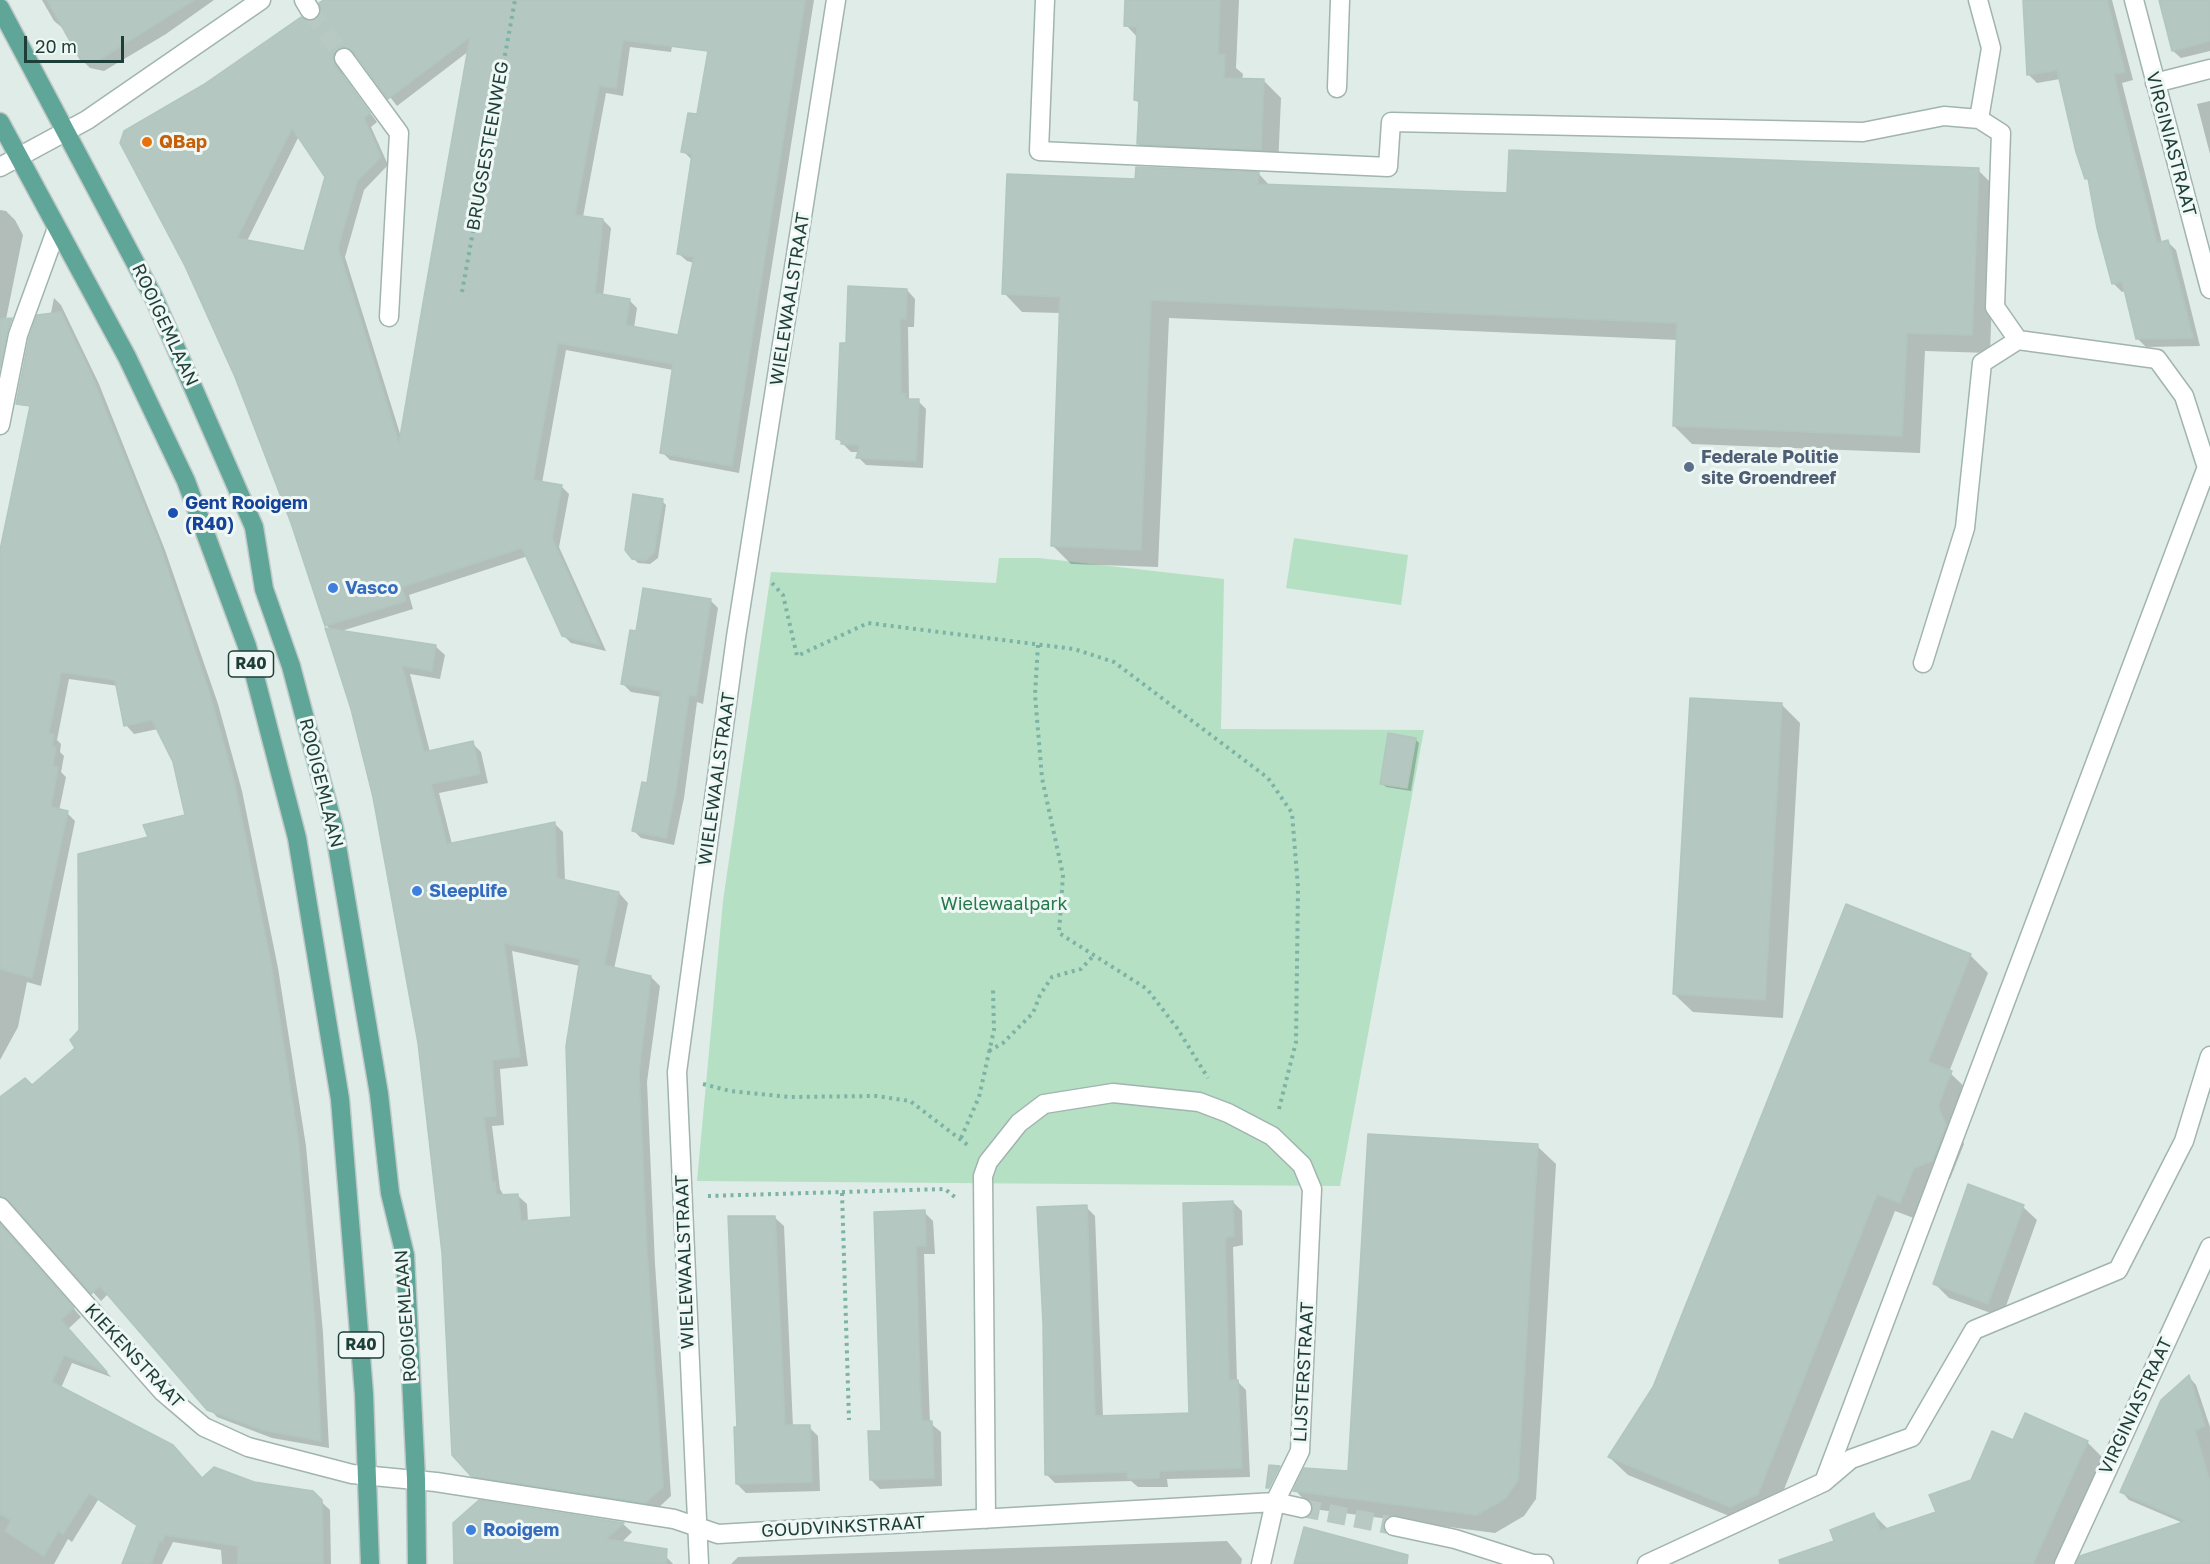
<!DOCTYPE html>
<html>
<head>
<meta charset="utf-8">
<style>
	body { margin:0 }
	#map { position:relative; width:2210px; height:1564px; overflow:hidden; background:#dfece7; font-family:"Golos Text",sans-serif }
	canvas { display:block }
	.scale { position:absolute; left:24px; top:36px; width:100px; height:27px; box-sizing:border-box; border:3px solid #1e3e38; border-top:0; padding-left:8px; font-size:18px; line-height:21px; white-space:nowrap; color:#1e3e38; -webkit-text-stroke:4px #f0f8f5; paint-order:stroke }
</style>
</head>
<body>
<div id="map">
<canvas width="2210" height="1564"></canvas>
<div class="scale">20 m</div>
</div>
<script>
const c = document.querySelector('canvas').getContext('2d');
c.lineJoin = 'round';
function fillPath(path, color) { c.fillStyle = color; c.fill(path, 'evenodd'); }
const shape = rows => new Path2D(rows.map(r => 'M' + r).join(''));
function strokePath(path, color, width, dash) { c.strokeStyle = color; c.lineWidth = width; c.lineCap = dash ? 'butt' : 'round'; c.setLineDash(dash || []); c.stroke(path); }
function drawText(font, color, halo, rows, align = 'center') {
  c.font = font + ' "Golos Text",sans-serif'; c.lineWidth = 6; c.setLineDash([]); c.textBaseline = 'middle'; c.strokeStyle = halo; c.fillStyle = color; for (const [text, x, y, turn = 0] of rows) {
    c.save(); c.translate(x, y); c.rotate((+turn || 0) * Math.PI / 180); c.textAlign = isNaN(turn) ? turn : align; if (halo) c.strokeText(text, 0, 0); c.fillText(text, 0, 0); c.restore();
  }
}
fillPath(shape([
	[1294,538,1408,555,1401,605,1286,588],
	[999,558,1039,558,1224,579,1221,729,1424,730,1340,1186,697,1181,723,901,771,572,996,583]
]), '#b5e0c4');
fillPath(shape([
	[42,0,214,0,166,34,104,71,90,68,81,59,64,29,54,21],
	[326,0,680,0,671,52,630,47,623,96,606,93,583,217,603,220,611,228,603,296,629,300,637,308,634,328,680,337,694,263,687,261,679,254,692,160,683,151,699,116,734,0,814,0,739,473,670,460,662,452,673,370,566,350,542,483,561,486,569,494,559,547,606,651,571,643,563,635,528,556,409,595,413,609,338,632,435,646,445,655,440,679,410,674,430,752,472,743,481,752,488,783,439,793,452,844,554,823,563,832,565,881,619,893,628,903,614,969,651,977,660,986,647,1082,655,1264,671,1496,655,1511,481,1485,472,1475,420,1043,375,802,332,631,326,625,293,522,257,426,174,241,309,23,317,21],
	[469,51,401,437,345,257,364,190,388,165,371,127,377,122,342,74,341,62,352,54,359,57,397,106],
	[299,136,327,177,305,253,247,241],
	[512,951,580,966,568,1046,573,1218,528,1222,527,1204,517,1195,504,1196,500,1189,492,1126,504,1125,500,1069,528,1066],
	[1127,0,1239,0,1236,68,1243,74,1242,80,1263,80,1281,98,1278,167,1157,162,1138,144,1140,104,1135,99,1138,38,1126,25],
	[2024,0,2112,0,2133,80,2122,83,2151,197,2162,243,2167,241,2176,250,2200,346,2146,347,2137,338,2125,291,2122,292,2113,283,2090,183,2086,178,2060,79,2037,83,2028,74],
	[2160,0,2210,0,2210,51,2181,58,2173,51],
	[2210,101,2210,154,2197,104],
	[1978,170,1996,188,1990,353,1925,351,1920,453,1692,444,1674,426,1678,340,1169,318,1158,567,1071,564,1052,545,1061,313,1022,312,1004,293,1137,180,1259,174,1270,186,1508,195],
	[0,210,6,211,15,220,23,235,0,349],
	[907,290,915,299,914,327,908,327,909,399,918,401,926,409,923,468,866,465,858,457,859,452,851,452,838,439,847,345],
	[54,298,61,305,99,384,165,550,218,704,242,791,278,968,306,1146,323,1333,329,1448,272,1438,217,1417,108,1294,101,1301,13,1204,1,1206,0,1210,0,1099,32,1087,78,1048,80,1031,151,838,186,816,175,762,158,729,134,734,126,725,118,686,69,679,57,740,61,744,60,752,64,756,61,772,66,777,59,811,67,813,75,821,41,986,27,982,18,1027,0,1060,0,560],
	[662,501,666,505,658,558,650,564,638,563,633,558],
	[710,600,718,608,703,704,697,702,684,798,674,845,641,838,633,830,648,785,662,697,631,692,623,684,637,633],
	[1782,705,1800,723,1783,1018,1693,1012,1674,994],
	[1415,739,1419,743,1411,791,1386,787,1382,783],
	[1970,955,1988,973,1949,1072,1969,1091,1956,1125,1964,1144,1950,1179,1932,1186,1919,1220,1895,1211,1775,1512,1749,1524,1628,1475,1609,1457],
	[1537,1146,1556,1164,1536,1499,1524,1516,1495,1533,1313,1509,1295,1490,1350,1473],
	[1969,1186,2023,1207,2037,1220,2002,1317,1949,1298,1935,1284],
	[1233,1202,1242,1211,1243,1245,1233,1247,1237,1381,1246,1390,1250,1477,1167,1479,1168,1487,1138,1487,1131,1481,1055,1483,1046,1474,1086,1207,1095,1216,1103,1417,1191,1415,1185,1204],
	[924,1212,933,1221,935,1254,924,1254,929,1397,930,1423,941,1432,942,1486,880,1489,871,1480,883,1432,876,1213],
	[774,1217,784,1226,793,1427,809,1427,818,1436,820,1491,746,1493,737,1484,739,1429],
	[0,1223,81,1317,68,1329,111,1377,72,1363,61,1388,202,1479,312,1493,330,1510,331,1564,222,1564,221,1550,173,1542,162,1564,124,1564,138,1527,98,1500,72,1542,68,1539,54,1564,0,1564],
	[2189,1377,2196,1385,2210,1427,2210,1564,2093,1564,2183,1523,2129,1500,2122,1492],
	[2014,1442,2087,1442,2105,1460,2059,1564,1807,1564,1874,1515,1889,1530,1937,1513],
	[479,1502,623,1524,632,1532,621,1543,659,1549,673,1564,455,1564],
	[1227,1541,1242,1559,1241,1564,731,1564,738,1557]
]), '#0003');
const building = shape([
	[47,0,194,0,94,63,80,59,47,0],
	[324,0,805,0,732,466,660,453,673,364,558,343,533,480,562,485,552,538,600,645,562,636,522,548,402,587,406,601,325,626,291,523,235,377,185,266,120,143,124,131,203,85,301,17,310,21,316,19,321,10,319,3,324,0],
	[470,37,423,303,399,443,338,248,357,181,381,157,364,118,370,113,335,65,334,54,342,47,353,51,388,99,470,37],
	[623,40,708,51,697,114,688,113,681,152,692,154,677,254,694,257,678,335,626,325,630,299,595,293,603,219,575,215,599,86,616,88,623,40],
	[292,128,325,177,304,251,237,238,292,128],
	[1125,0,1220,0,1218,54,1225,55,1224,78,1264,79,1261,150,1137,144,1139,101,1134,100,1137,27,1124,26,1125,0],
	[2023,0,2107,0,2125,72,2114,74,2120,102,2157,243,2168,240,2193,338,2136,339,2122,281,2112,284,2097,228,2088,178,2085,179,2076,152,2057,70,2027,75,2023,0],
	[2159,0,2210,0,2210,41,2172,51,2159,0],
	[1509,150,1979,168,1972,335,1907,333,1902,436,1673,426,1677,323,1151,300,1141,550,1051,546,1060,297,1002,294,1007,174,1135,179,1136,167,1259,172,1258,184,1507,193,1509,150],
	[848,286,907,289,906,319,900,319,901,393,906,394,905,399,919,399,916,461,856,458,860,445,841,444,842,440,836,439,840,343,846,343,848,286],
	[61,312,91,374,158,540,210,695,234,781,270,958,298,1137,315,1323,321,1441,263,1430,207,1410,100,1286,91,1294,8,1200,0,1196,0,1097,25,1078,32,1085,75,1048,70,1040,79,1030,78,854,148,837,143,825,185,815,173,762,152,720,124,726,115,680,61,672,49,733,54,734,52,746,56,747,53,766,58,767,51,807,68,811,32,978,0,969,0,550,30,406,16,404,29,338,37,315,61,312],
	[12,318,7,333,0,368,0,319,12,318],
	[633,494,663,499,654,553,645,561,632,559,625,550,633,494],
	[643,588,711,599,696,696,689,695,676,789,666,838,632,831,642,782,647,783,661,691,621,684,630,630,636,631,643,588],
	[325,628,436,645,432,671,402,666,424,752,473,741,480,774,431,784,447,844,555,822,557,878,619,892,604,965,651,976,639,1072,647,1254,663,1487,645,1503,471,1476,452,1455,442,1253,418,1043,373,797,351,709,325,628],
	[504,943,580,959,566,1046,571,1217,521,1221,518,1194,496,1195,495,1182,492,1182,484,1117,496,1116,492,1060,520,1057,504,943],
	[1690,698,1782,703,1765,1000,1673,994,1690,698],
	[1388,733,1416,738,1407,788,1380,784,1388,733],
	[1846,904,1971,954,1928,1062,1952,1071,1938,1106,1946,1125,1932,1161,1914,1168,1900,1203,1877,1194,1758,1494,1730,1507,1608,1457,1653,1387,1846,904],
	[1368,1134,1538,1144,1518,1480,1506,1498,1476,1515,1293,1491,1304,1468,1348,1471,1368,1134],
	[1968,1184,2024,1205,1988,1304,1933,1284,1968,1184],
	[1233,1201,1234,1236,1225,1238,1229,1380,1238,1380,1242,1468,1159,1471,1159,1478,1128,1479,1127,1472,1045,1475,1043,1323,1037,1207,1087,1205,1095,1416,1163,1414,1189,1413,1183,1203,1233,1201],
	[925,1210,926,1246,916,1246,920,1387,922,1421,932,1421,934,1478,870,1480,868,1431,881,1431,874,1212,925,1210],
	[728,1216,775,1216,785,1425,810,1425,812,1482,736,1484,734,1427,737,1427,728,1216],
	[0,1224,74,1308,61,1320,107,1372,64,1355,52,1382,173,1445,202,1478,214,1467,254,1482,313,1491,322,1500,323,1564,238,1564,238,1546,165,1535,162,1542,160,1540,151,1564,122,1564,137,1525,89,1493,63,1534,58,1531,44,1556,5,1531,11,1520,0,1514,0,1224],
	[2189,1375,2205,1426,2195,1430,2210,1482,2210,1564,2076,1564,2080,1556,2186,1521,2120,1492,2161,1400,2189,1375],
	[2025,1413,2088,1441,2033,1564,1780,1564,1779,1560,1834,1541,1830,1530,1874,1513,1880,1531,1936,1512,1929,1495,1971,1480,1992,1431,2013,1440,2025,1413],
	[1269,1465,1280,1466,1269,1488,1266,1488,1269,1465],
	[479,1500,624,1523,606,1539,667,1549,666,1564,454,1564,453,1523,479,1500],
	[1304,1527,1408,1555,1407,1564,1294,1564,1304,1527]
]);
fillPath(building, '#b4c7c0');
strokePath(building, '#b1c6bf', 1.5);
strokePath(shape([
	[310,10,344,58],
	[1302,1508,1394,1526]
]), '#b8c9c4', 18, [18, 9]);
const minor = shape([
	[304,0,310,10],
	[1045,0,1039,151,1388,167,1391,122,1863,132,1944,116,1979,119,2001,133,1995,307,2018,340,2157,359,2184,396,2210,477],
	[1978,0,1991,48,1979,119],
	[2134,0,2210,289],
	[344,58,399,133,389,317],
	[2155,83,2210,69],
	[1337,88,1340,0],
	[0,167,87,120,261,0],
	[0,425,18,335,57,228],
	[1923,663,1965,528,1982,363,2018,340],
	[0,1207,163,1392,204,1427,248,1447,352,1474,436,1482,674,1519,718,1534,1275,1502,1302,1508],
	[1824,1482,2207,467],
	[986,1519,983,1176,988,1162,1019,1123,1044,1104,1113,1093,1199,1102,1228,1113,1272,1136,1302,1165,1312,1189,1300,1451,1275,1502,1261,1564],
	[1394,1526,1455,1539,1533,1564,1544,1564],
	[699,1564,677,1072,736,637,836,0],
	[1647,1564,1824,1482,1851,1459,1912,1437,1974,1330,2118,1270,2184,1141,2210,1056],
	[2064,1564,2210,1247]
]);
const major = shape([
	[0,8,154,298,254,527,264,589,291,666,334,828,379,1094,390,1193,405,1255,416,1479,417,1564],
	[0,122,127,357,186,481,247,646,297,838,340,1099,364,1394,370,1564]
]);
strokePath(minor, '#a1b4af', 21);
strokePath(major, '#c0c9c7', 21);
strokePath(shape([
	[462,292,515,0],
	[772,583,783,595,797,656,868,623,1074,649,1114,662,1268,778,1292,813,1298,887,1296,1042,1279,1109],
	[1038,645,1035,695,1042,778,1063,875,1059,933,1147,989,1177,1028,1208,1078],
	[989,1051,1003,1043,1033,1013,1040,995,1052,977,1081,969,1094,955],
	[703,1084,730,1091,789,1097,876,1096,910,1101,969,1146],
	[961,1138,979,1097,994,1030,993,989],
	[842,1192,945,1189,956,1198],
	[708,1196,842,1192,849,1420]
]), '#7cb3a6', 4, [3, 4.5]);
strokePath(minor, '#fff', 18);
strokePath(major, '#5fa699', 18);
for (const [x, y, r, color] of [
	[147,142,6,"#e8710a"],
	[1689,467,6,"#5c6f8a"],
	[173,513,6,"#1a4fb4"],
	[333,588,6,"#3f7fe0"],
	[417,891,6,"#3f7fe0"],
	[471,1530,6,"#3f7fe0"]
]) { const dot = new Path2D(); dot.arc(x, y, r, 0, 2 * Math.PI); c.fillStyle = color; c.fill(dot); strokePath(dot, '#f0f8f5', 2); }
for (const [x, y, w] of [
	[251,664,45],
	[361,1345,45]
]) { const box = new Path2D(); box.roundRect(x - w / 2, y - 13, w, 26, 4.5); c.fillStyle = '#f0f8f5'; c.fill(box); strokePath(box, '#1e3e38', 1.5); }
drawText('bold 16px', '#1e3e38', null, [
	["R40",251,664],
	["R40",361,1345]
]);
drawText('bold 18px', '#c56008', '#f0f8f5', [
	["QBap",159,142]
], 'left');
drawText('18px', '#1e3e38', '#f0f8f5', [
	["VIRGINIASTRAAT",2171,144,75],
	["BRUGSESTEENWEG",488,146,-80],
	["WIELEWAALSTRAAT",790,299,-81],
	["ROOIGEMLAAN",165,325,65],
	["WIELEWAALSTRAAT",717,779,-82],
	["ROOIGEMLAAN",321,783,76],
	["WIELEWAALSTRAAT",685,1262,-92],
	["ROOIGEMLAAN",406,1316,-94],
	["KIEKENSTRAAT",134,1356,47],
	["LIJSTERSTRAAT",1304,1372,-87],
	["VIRGINIASTRAAT",2136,1406,-65],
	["GOUDVINKSTRAAT",843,1527,-3]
]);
drawText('bold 18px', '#4e5e75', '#f0f8f5', [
	["Federale Politie",1701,457],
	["site Groendreef",1701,478]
], 'left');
drawText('bold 18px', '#164399', '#f0f8f5', [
	["Gent Rooigem",185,503],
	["(R40)",185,524]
], 'left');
drawText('bold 18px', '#366cbe', '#f0f8f5', [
	["Vasco",345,588],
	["Sleeplife",429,891],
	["Rooigem",483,1530]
], 'left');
drawText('18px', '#25794c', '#f0f8f5', [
	["Wielewaalpark",1004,904]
]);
</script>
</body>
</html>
